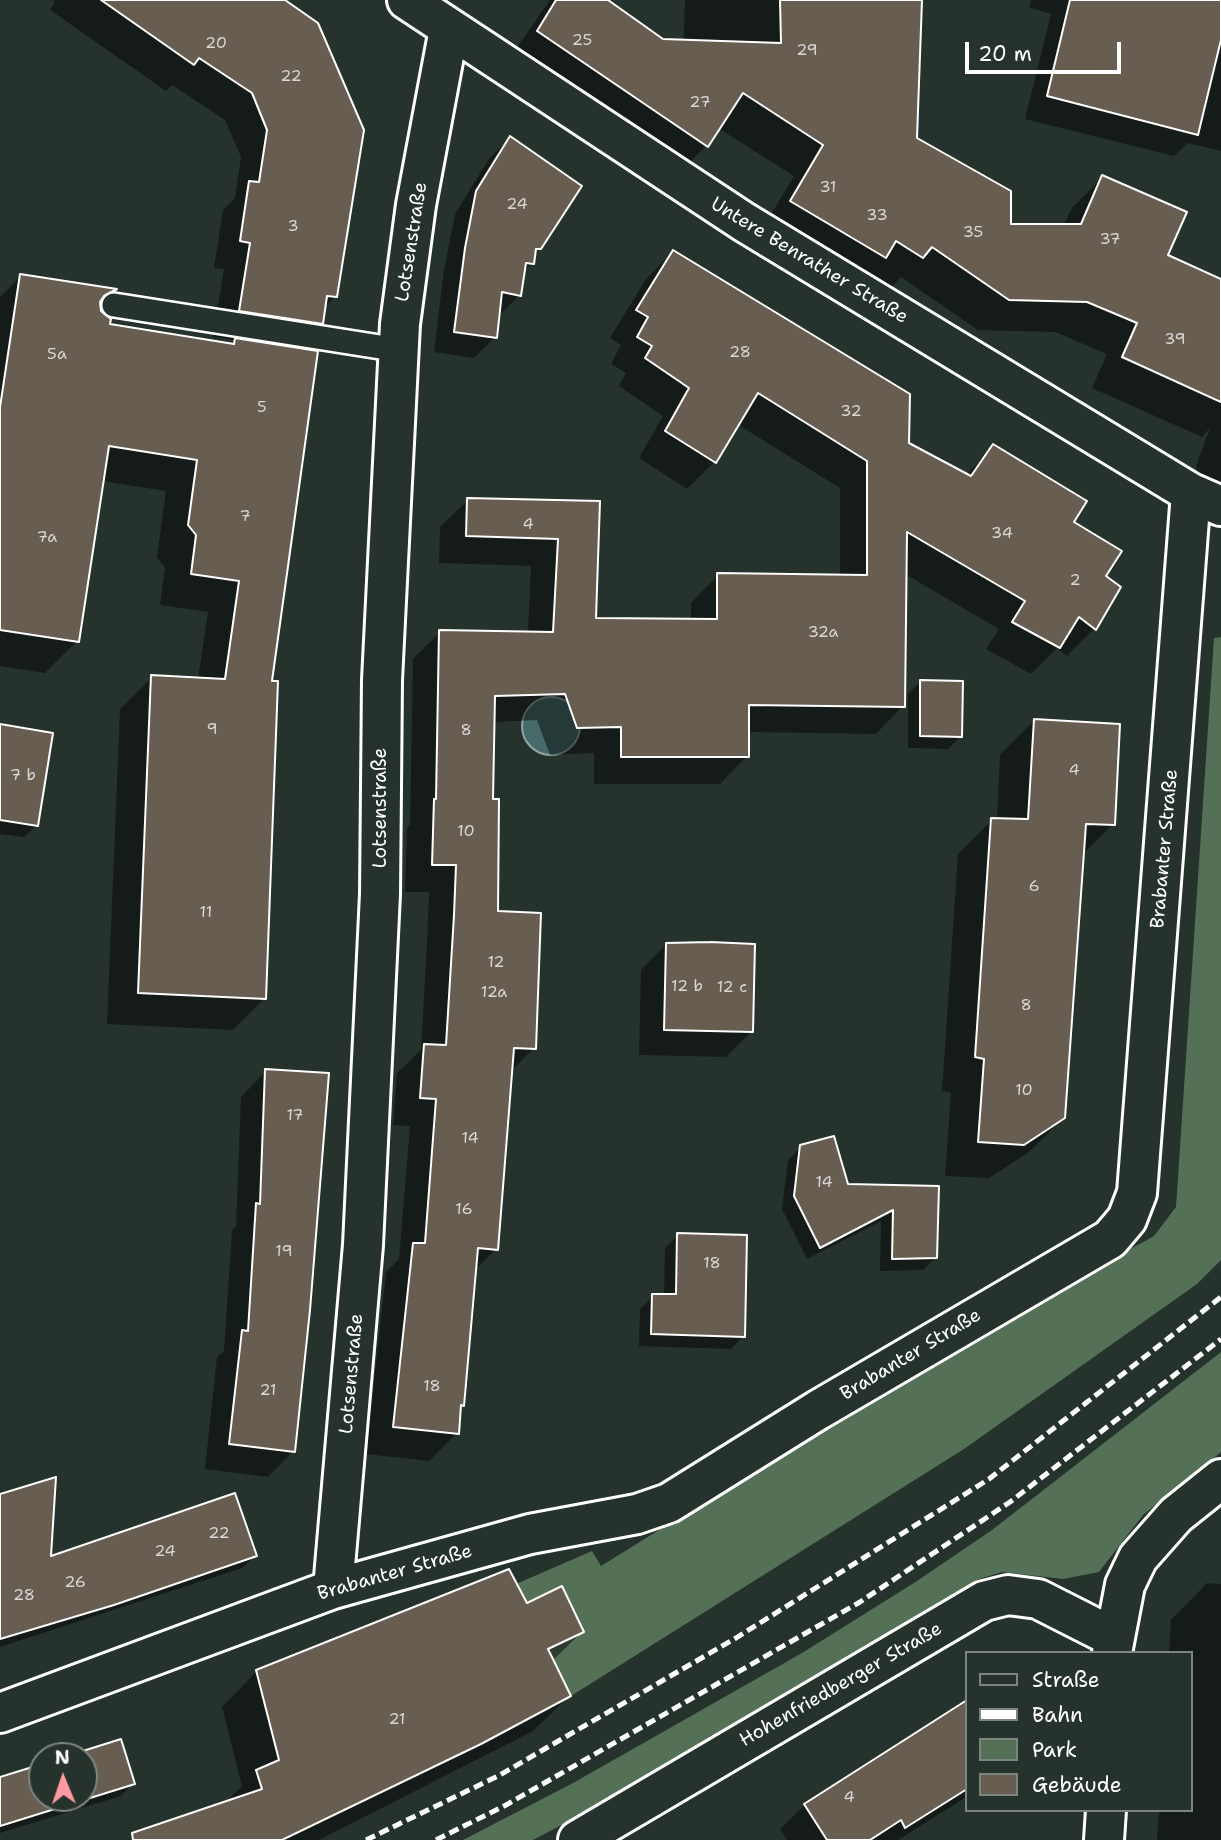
<!DOCTYPE html>
<html>
<head>
<meta charset="utf-8">
<style>
	body { margin:0 }
	#map { position:relative; width:1221px; height:1840px; overflow:hidden; background:#26332d; font-family:"Shantell Sans",sans-serif }
	canvas { display:block }
	.legend { position:absolute; left:965px; top:1651px; width:228px; height:161px; box-sizing:border-box; background:#26332d; border:2px solid #7d8581; margin:0; padding:9px 12px; list-style:none; font-size:21px; color:#fff }
	.legend li { display:flex; align-items:center; gap:14px; height:35px }
	.legend b { width:35px; border:2px solid #7d8581 }
	.north { position:absolute; left:28px; top:1742px; width:70px; height:70px; box-sizing:border-box; background:#26332d; border:2px solid #7d8581; border-radius:50%; rotate:358deg; font-size:19px; font-weight:700; line-height:28px; text-align:center; color:#fff }
	.north::after { content:''; display:block; margin:auto; width:24px; height:32px; background:#ff9aa2; clip-path:polygon(50% 0,100% 100%,50% 72%,0 100%) }
	.scale { position:absolute; left:965px; top:42px; width:156px; height:32px; box-sizing:border-box; border:4px solid #fff; border-top:0; padding-left:9px; font-size:21px; line-height:24px; white-space:nowrap; color:#fff; -webkit-text-stroke:5px #26332d; paint-order:stroke }
</style>
</head>
<body>
<div id="map">
<canvas width="1221" height="1840"></canvas>
<ul class="legend">
<li><b style="height:9px;background:#26332d"></b>Straße</li>
<li><b style="height:9px;background:#fff"></b>Bahn</li>
<li><b style="height:19px;background:#547057"></b>Park</li>
<li><b style="height:19px;background:#675d51"></b>Gebäude</li>
</ul>
<div class="north">N</div>
<div class="scale">20 m</div>
</div>
<script>
const c = document.querySelector('canvas').getContext('2d');
c.lineJoin = 'round';
function fillPath(path, color) { c.fillStyle = color; c.fill(path, 'evenodd'); }
const shape = rows => new Path2D(rows.map(r => 'M' + r).join(''));
function strokePath(path, color, width, dash) { c.strokeStyle = color; c.lineWidth = width; c.lineCap = dash ? 'butt' : 'round'; c.setLineDash(dash || []); c.stroke(path); }
function drawText(font, color, halo, rows, align = 'center') {
  c.font = font + ' "Shantell Sans",sans-serif'; c.lineWidth = 6; c.setLineDash([]); c.textBaseline = 'middle'; c.strokeStyle = halo; c.fillStyle = color; for (const [text, x, y, turn = 0] of rows) {
    c.save(); c.translate(x, y); c.rotate((+turn || 0) * Math.PI / 180); c.textAlign = isNaN(turn) ? turn : align; if (halo) c.strokeText(text, 0, 0); c.fillText(text, 0, 0); c.restore();
  }
}
fillPath(shape([
	[1221,637,1221,1260,1197,1284,964,1449,571,1696,516,1584,592,1551,601,1566,965,1340,1154,1236,1176,1207,1214,638],
	[1221,1352,1221,1452,1143,1515,1099,1572,1063,1579,1002,1572,979,1579,812,1682,590,1810,533,1840,463,1840,573,1783,802,1653,917,1581,992,1530]
]), '#547057');
const water = shape([
	'522 726a29 29 0 1 1 58 0a29 29 0 1 1-58 0Z'
]);
fillPath(water, '#466b6a');
strokePath(water, '#90a6a6', 2);
fillPath(shape([
	[53,0,282,0,336,296,323,309,321,323,295,349,270,683,265,998,233,1030,107,1024,120,709,152,677,198,679,208,612,160,605,165,568,157,557,166,491,102,481,77,641,45,673,0,666,0,297,21,276,113,291,99,305,108,326,230,345,235,340,213,337,224,269,214,268,223,210,235,198,241,157,225,120,172,85,166,91,50,10,55,2],
	[550,0,605,0,683,56,685,0,919,0,915,139,1010,226,1064,225,1072,208,1103,177,1165,256,1221,281,1221,491,1199,481,1196,466,1210,428,1202,437,1092,388,1107,354,1055,332,978,330,901,277,891,287,868,274,854,288,760,233,794,176,718,128,706,146,676,176,507,62],
	[1031,0,1221,0,1221,151,1188,143,1174,156,1025,119,1051,14,1029,7],
	[510,138,539,248,534,254,532,263,522,273,520,295,497,317,495,337,474,358,434,352,444,270,455,214,489,159],
	[673,252,907,444,966,475,994,447,1072,522,1104,576,1118,588,1094,629,1067,656,1057,648,1031,674,986,649,999,629,905,574,903,706,876,734,747,732,747,756,720,784,594,784,594,753,550,755,537,720,493,722,492,801,496,913,534,1048,510,1072,496,1249,474,1271,463,1405,459,1408,457,1433,429,1461,366,1454,386,1272,399,1259,410,1126,393,1125,397,1073,421,1050,427,943,429,892,405,892,407,828,410,825,413,659,440,632,528,633,531,566,439,563,440,527,468,500,598,503,594,620,691,620,691,603,718,575,840,576,840,488,737,424,714,462,687,489,639,458,663,416,619,386,626,373,611,364,621,345,610,338,646,279],
	[921,681,961,736,948,749,908,748,908,694],
	[1034,721,1113,824,1082,855,1063,1118,1029,1152,989,1178,945,1176,951,1093,942,1091,958,854,992,820,997,820,1000,755],
	[0,726,37,825,24,837,0,834],
	[666,945,751,1032,726,1057,639,1055,641,970],
	[266,1071,293,1451,268,1477,205,1469,217,1357,224,1351,232,1230,236,1226,241,1097],
	[801,1147,847,1186,937,1188,936,1257,923,1270,880,1271,881,1221,807,1259,782,1209,788,1160],
	[678,1235,743,1336,731,1349,639,1346,640,1309,653,1296,664,1296,665,1248],
	[0,1496,49,1559,255,1556,242,1568,0,1647],
	[1207,1583,1221,1584,1221,1840,1157,1840,1159,1810,1191,1810,1191,1653,1169,1653,1171,1620],
	[526,1606,582,1632,552,1661,569,1696,533,1731,319,1840,162,1840,225,1803,242,1786,222,1707,257,1671],
	[967,1702,967,1795,963,1799,898,1840,787,1840,780,1829,805,1805],
	[120,1741,133,1783,121,1796,0,1833,0,1779,42,1766,42,1798,84,1798]
]), '#0007');
const building = shape([
	[101,0,285,0,318,23,364,130,337,297,327,296,323,324,239,311,250,243,240,241,249,181,259,182,267,130,252,93,199,58,194,65,101,0],
	[556,0,608,0,663,39,781,43,780,0,922,0,917,138,1011,191,1011,224,1081,224,1102,175,1187,212,1168,255,1221,279,1221,402,1122,357,1137,323,1087,302,1009,300,932,247,923,258,896,241,886,258,790,201,823,145,743,93,708,147,537,31,556,0],
	[1070,0,1221,0,1221,40,1198,135,1047,96,1070,0],
	[510,136,582,186,541,249,536,249,534,264,526,263,521,296,502,292,497,338,454,332,465,248,476,191,510,136],
	[673,250,910,394,909,443,971,476,993,444,1087,501,1074,522,1122,551,1106,576,1121,587,1096,630,1079,617,1060,648,1012,622,1025,601,907,532,905,707,749,705,749,757,621,757,621,727,577,728,565,694,495,696,493,799,499,799,498,911,541,913,536,1049,514,1048,498,1250,478,1248,464,1406,461,1405,459,1434,393,1427,413,1243,425,1243,436,1099,420,1098,424,1044,446,1045,454,915,456,865,432,865,434,799,436,799,439,630,553,632,558,539,466,536,467,498,600,501,596,618,717,619,717,573,867,575,867,461,758,393,716,463,665,431,689,388,645,358,652,346,637,337,648,317,636,310,673,250],
	[20,274,117,289,104,296,100,302,101,311,111,319,110,324,234,344,235,338,318,351,272,681,278,681,266,999,138,993,151,675,225,679,239,581,191,574,196,535,188,525,197,460,109,446,79,642,0,630,0,407,20,274],
	[920,680,963,681,962,737,920,736,920,680],
	[1034,719,1120,724,1115,825,1086,824,1065,1118,1024,1145,978,1142,984,1059,975,1057,991,818,1028,819,1034,719],
	[0,724,53,733,38,826,0,820,0,724],
	[710,942,755,944,753,1032,664,1030,666,943,710,942],
	[265,1069,329,1073,310,1310,295,1452,229,1444,242,1330,248,1331,256,1203,260,1204,265,1069],
	[834,1136,848,1184,939,1186,937,1258,892,1259,893,1210,820,1248,794,1196,800,1145,834,1136],
	[677,1233,747,1235,745,1337,651,1334,652,1294,676,1294,677,1233],
	[56,1477,51,1556,235,1493,257,1556,114,1605,0,1639,0,1494,56,1477],
	[509,1569,527,1603,562,1586,584,1632,548,1649,571,1696,481,1744,282,1840,133,1840,132,1833,262,1789,256,1770,279,1760,256,1670,509,1569],
	[967,1700,967,1789,905,1828,901,1820,870,1840,827,1840,804,1804,967,1700],
	[121,1739,135,1784,0,1826,0,1777,42,1764,42,1798,84,1798,84,1756,67,1756,121,1739]
]);
fillPath(building, '#675d51');
strokePath(building, '#fff', 2);
const service = shape([
	[114,305,399,350]
]);
const minor = shape([
	[407,0,744,222,1191,493,1221,506],
	[333,1589,363,1245,380,894,382,680,400,324,416,205,449,29],
	[1112,1653,1125,1585,1138,1558,1176,1515,1221,1479],
	[0,1713,333,1589,530,1534,637,1514,669,1503,818,1410,1110,1239,1127,1219,1137,1193,1191,493],
	[578,1840,984,1601,1008,1595,1038,1599,1113,1637],
	[1104,1840,1106,1810]
]);
strokePath(service, '#fff', 28);
strokePath(minor, '#fff', 44);
strokePath(service, '#26332d', 23);
strokePath(minor, '#26332d', 38);
strokePath(shape([
	[366,1840,498,1776,736,1638,989,1479,1221,1297],
	[436,1840,506,1805,860,1602,1010,1502,1221,1339]
]), '#fff', 5, [10, 5]);
drawText('16px', '#d9d6d4', null, [
	["25",582,41],
	["20",216,44],
	["29",807,51],
	["22",291,77],
	["27",700,103],
	["31",828,188],
	["24",517,205],
	["33",877,216],
	["3",293,227],
	["35",973,233],
	["37",1110,240],
	["39",1175,340],
	["28",740,353],
	["5a",57,355],
	["5",262,408],
	["32",851,412],
	["7",245,517],
	["4",528,525],
	["34",1002,534],
	["7a",47,538],
	["2",1075,581],
	["32a",823,633],
	["9",212,730],
	["8",466,731],
	["4",1074,771],
	["7 b",23,776],
	["10",466,832],
	["6",1034,887],
	["11",206,913],
	["12",496,963],
	["12 b",687,987],
	["12 c",732,988],
	["12a",494,993],
	["8",1026,1006],
	["10",1024,1091],
	["17",295,1116],
	["14",470,1139],
	["14",824,1183],
	["16",464,1210],
	["19",284,1252],
	["18",712,1264],
	["18",432,1387],
	["21",268,1391],
	["22",219,1534],
	["24",165,1552],
	["26",75,1583],
	["28",24,1596],
	["21",397,1720],
	["4",849,1798]
]);
drawText('19px', '#fff', '#26332d', [
	["Lotsenstraße",412,242,-81],
	["Untere Benrather Straße",809,261,31],
	["Lotsenstraße",381,808,-90],
	["Brabanter Straße",1165,849,-85],
	["Brabanter Straße",911,1355,-31],
	["Lotsenstraße",352,1374,-85],
	["Brabanter Straße",395,1573,-16],
	["Hohenfriedberger Straße",841,1685,-30]
]);
</script>
</body>
</html>
